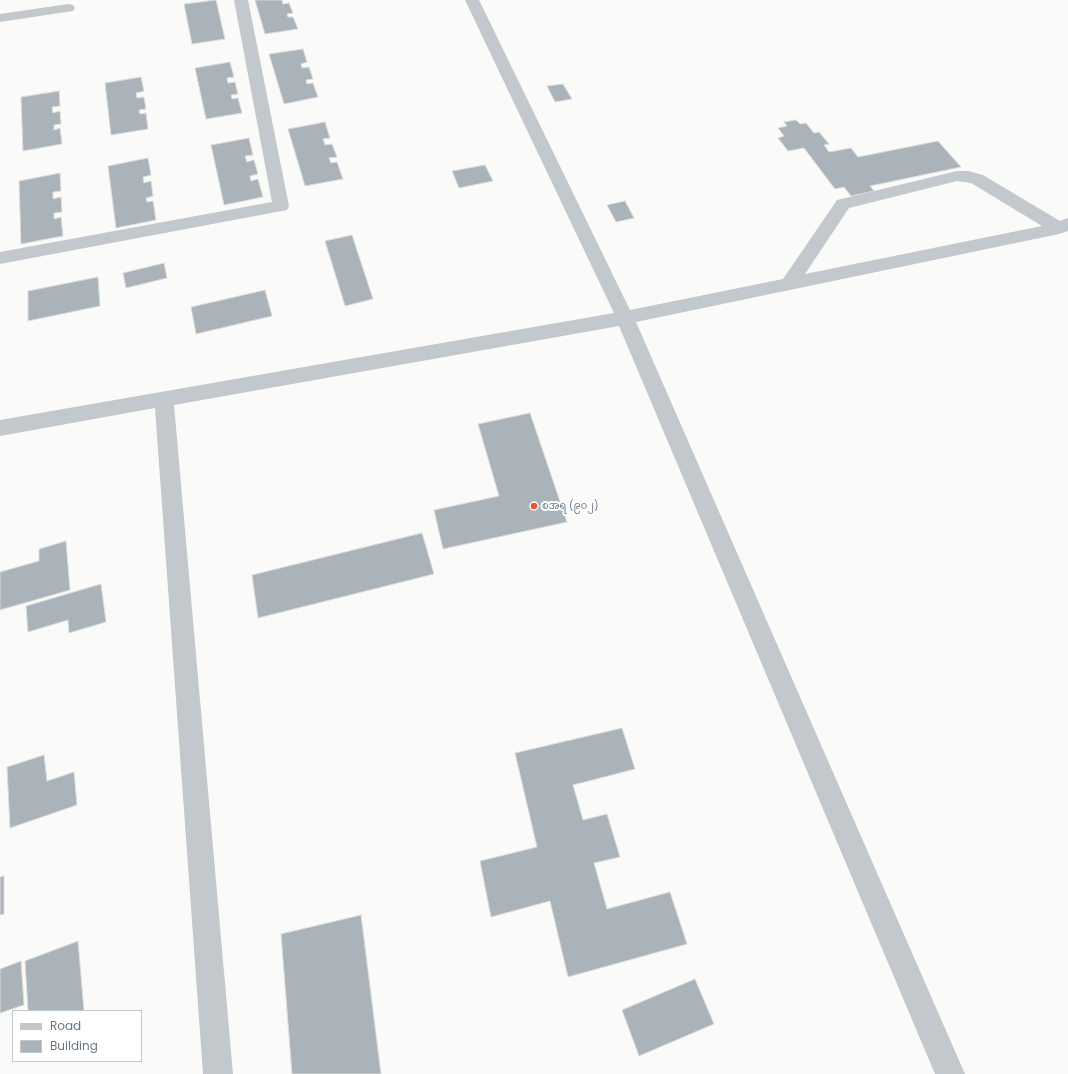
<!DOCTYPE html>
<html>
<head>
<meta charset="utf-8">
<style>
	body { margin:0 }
	#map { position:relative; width:1068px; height:1074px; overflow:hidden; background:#fafaf8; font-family:Poppins,sans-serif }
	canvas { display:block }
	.legend { position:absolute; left:12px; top:1010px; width:130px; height:52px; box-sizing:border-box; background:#fff; border:1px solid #c1c8cd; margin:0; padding:5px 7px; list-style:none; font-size:12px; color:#657683 }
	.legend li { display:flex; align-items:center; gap:8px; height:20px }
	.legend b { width:20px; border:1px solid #c1c8cd }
</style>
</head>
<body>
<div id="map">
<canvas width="1068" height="1074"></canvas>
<ul class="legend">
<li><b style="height:5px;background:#c3c8cc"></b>Road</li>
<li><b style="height:11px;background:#aab3b9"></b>Building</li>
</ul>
</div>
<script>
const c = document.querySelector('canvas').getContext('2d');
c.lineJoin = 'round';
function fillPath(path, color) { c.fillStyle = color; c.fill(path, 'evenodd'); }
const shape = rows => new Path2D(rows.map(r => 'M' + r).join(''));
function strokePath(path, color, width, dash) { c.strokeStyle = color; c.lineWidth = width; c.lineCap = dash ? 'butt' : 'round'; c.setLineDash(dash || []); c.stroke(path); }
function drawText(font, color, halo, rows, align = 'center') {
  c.font = font + ' Poppins,"Noto Sans Myanmar",sans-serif'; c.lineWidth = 4; c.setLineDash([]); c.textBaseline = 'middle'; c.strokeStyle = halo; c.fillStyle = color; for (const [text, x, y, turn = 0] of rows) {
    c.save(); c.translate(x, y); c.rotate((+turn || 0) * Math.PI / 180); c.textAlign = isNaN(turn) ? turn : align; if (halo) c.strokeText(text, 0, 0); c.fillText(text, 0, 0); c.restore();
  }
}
const building = shape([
	[216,0,225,39,192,44,184,4,216,0],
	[255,0,282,0,283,4,289,3,293,13,287,14,288,17,293,17,298,29,265,34,255,0],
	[303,49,307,62,301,64,302,68,309,67,313,79,306,80,307,84,313,83,318,97,284,104,269,54,303,49],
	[230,62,234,77,227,78,228,83,235,82,238,94,231,95,232,99,238,98,242,113,206,119,195,68,230,62],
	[141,77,144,91,136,93,137,98,144,97,146,109,139,110,140,114,146,113,148,129,111,135,105,83,141,77],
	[563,84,572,99,555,102,547,86,563,84],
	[59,91,60,106,52,107,53,113,60,111,61,124,54,125,54,130,60,128,62,144,23,151,21,97,59,91],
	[796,120,800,124,806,123,814,133,819,132,829,144,824,145,829,152,851,148,858,157,938,141,961,167,870,186,874,191,851,196,844,187,835,189,804,148,788,151,778,138,784,136,778,128,787,126,784,122,796,120],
	[325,122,330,138,323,139,325,145,332,144,337,157,329,158,331,163,337,162,343,179,305,186,288,129,325,122],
	[249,138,253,155,245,156,247,162,254,160,258,174,250,176,251,181,258,179,263,197,224,205,211,145,249,138],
	[148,158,151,175,143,177,144,183,151,181,153,196,146,198,147,202,153,201,156,220,116,228,108,166,148,158],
	[485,165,493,181,459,188,452,171,485,165],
	[60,173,61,191,53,192,53,199,61,197,62,212,54,213,54,219,61,217,63,236,21,244,19,181,60,173],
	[625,201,634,218,616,222,607,205,625,201],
	[352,235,373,299,345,306,325,241,352,235],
	[164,263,167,278,126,288,123,273,164,263],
	[98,277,100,306,28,321,28,291,98,277],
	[265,290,272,316,196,334,191,307,265,290],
	[530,413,567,522,443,549,434,510,499,496,478,424,530,413],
	[422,533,434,574,258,618,252,575,422,533],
	[66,541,70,590,0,610,0,572,39,561,39,549,66,541],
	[101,584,106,622,69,633,68,620,28,632,26,606,101,584],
	[622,728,635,769,573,785,583,820,607,814,620,857,594,863,607,909,670,892,687,944,568,977,550,901,491,917,480,861,537,847,515,753,622,728],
	[44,755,47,781,74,772,77,805,10,828,7,767,44,755],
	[4,876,4,914,0,915,0,877,4,876],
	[361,915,381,1074,292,1074,281,934,361,915],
	[78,941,84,1011,28,1011,25,961,78,941],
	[21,961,24,1005,0,1013,0,969,21,961],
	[695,979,714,1024,639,1056,622,1010,695,979]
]);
fillPath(building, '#aab3b9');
strokePath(building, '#dcdcda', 1);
fillPath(shape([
	[234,0,248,0,289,206,287,210,0,264,0,252,272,202,234,0],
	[465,0,479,0,630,310,783,279,837,200,957,171,968,171,983,175,1060,221,1068,218,1068,231,1059,234,636,322,965,1074,935,1074,619,326,174,405,233,1074,203,1074,155,408,0,436,0,420,614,313,465,0],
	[957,181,971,183,1042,226,805,274,849,208,957,181],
	[68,4,73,5,75,8,73,11,0,22,0,14,68,4]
]), '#c3c8cc');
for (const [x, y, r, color] of [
	[534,506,4,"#e4572e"]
]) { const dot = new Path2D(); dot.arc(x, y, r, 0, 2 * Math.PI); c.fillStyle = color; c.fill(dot); strokePath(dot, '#fff', 1.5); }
drawText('10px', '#657683', '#fff', [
	["စအရ (၉၀၂)",542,506]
], 'left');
</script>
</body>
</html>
